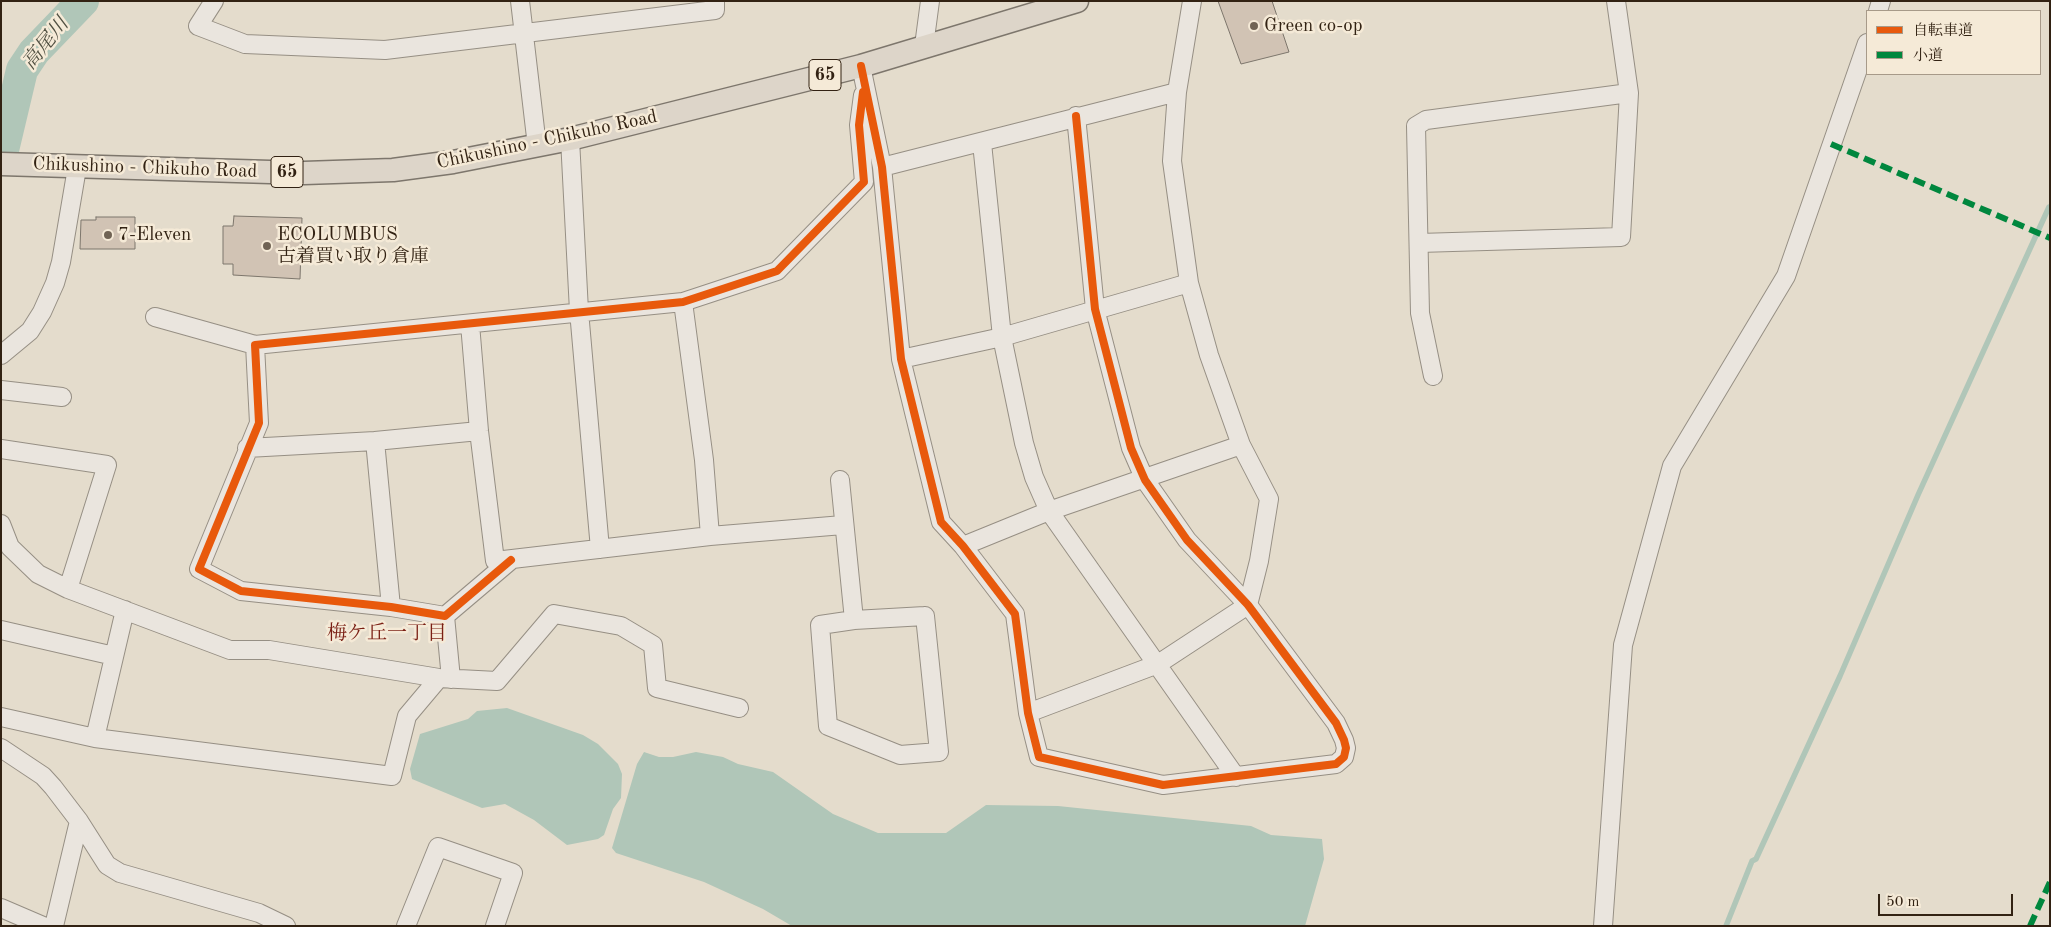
<!DOCTYPE html>
<html>
<head>
<meta charset="utf-8">
<style>
	body { margin:0 }
	#map { position:relative; width:2051px; height:927px; overflow:hidden; background:#e4dccc; font-family:"Old Standard TT","Noto Serif JP",serif }
	canvas { display:block }
	.frame { position:absolute; inset:0; border:2px solid #322213; pointer-events:none }
	.legend { position:absolute; left:1866px; top:10px; width:175px; height:65px; box-sizing:border-box; background:#f5ead7; border:1px solid #a79a89; margin:0; padding:6px 9px; list-style:none; font-size:15px; color:#322213 }
	.legend li { display:flex; align-items:center; gap:10px; height:25px }
	.legend b { width:25px; border:1px solid #a79a89 }
	.scale { position:absolute; left:1878px; top:894px; width:135px; height:22px; box-sizing:border-box; border:2px solid #322213; border-top:0; padding-left:6px; font-size:15px; line-height:18px; white-space:nowrap; color:#322213; -webkit-text-stroke:4px #f5ead7; paint-order:stroke }
</style>
</head>
<body>
<div id="map">
<canvas width="2051" height="927"></canvas>
<div class="frame"></div>
<ul class="legend">
<li><b style="height:6px;background:#e8590c"></b>自転車道</li>
<li><b style="height:6px;background:#00873e"></b>小道</li>
</ul>
<div class="scale">50 m</div>
</div>
<script>
const c = document.querySelector('canvas').getContext('2d');
c.lineJoin = 'round';
function fillPath(path, color) { c.fillStyle = color; c.fill(path, 'evenodd'); }
const shape = rows => new Path2D(rows.map(r => 'M' + r).join(''));
function strokePath(path, color, width, dash) { c.strokeStyle = color; c.lineWidth = width; c.lineCap = dash ? 'butt' : 'round'; c.setLineDash(dash || []); c.stroke(path); }
function drawText(font, color, halo, rows, align = 'center') {
  c.font = font + ' "Old Standard TT","Noto Serif JP",serif'; c.lineWidth = 5; c.setLineDash([]); c.textBaseline = 'middle'; c.strokeStyle = halo; c.fillStyle = color; for (const [text, x, y, turn = 0] of rows) {
    c.save(); c.translate(x, y); c.rotate((+turn || 0) * Math.PI / 180); c.textAlign = isNaN(turn) ? turn : align; if (halo) c.strokeText(text, 0, 0); c.fillText(text, 0, 0); c.restore();
  }
}
fillPath(shape([
	[507,708,583,735,598,744,618,764,622,774,621,798,613,809,604,835,598,839,567,845,534,820,505,804,482,808,412,779,410,769,420,734,468,719,477,711],
	[644,752,659,757,673,757,696,752,723,757,738,764,773,772,833,814,878,833,946,833,986,805,1058,806,1251,826,1271,835,1322,839,1324,859,1305,926,792,926,763,909,704,882,616,853,612,848,637,764]
]), '#b0c6b8');
strokePath(shape([
	[1726,926,1752,861,1756,859,1840,676,1918,495,2049,207]
]), '#b0c6b8', 5.5);
strokePath(shape([
	[3,150,22,70,34,52,83,1]
]), '#b0c6b8', 32);
const building = shape([
	[1218,1,1272,1,1289,52,1241,64,1218,1],
	[234,216,302,218,300,279,233,275,233,264,223,264,223,226,233,226,234,216],
	[96,217,135,217,135,249,80,249,81,220,96,220,96,217]
]);
fillPath(building, '#d1c3b4');
strokePath(building, '#7d766c', 1);
const minor = shape([
	[214,1,198,26,245,44,385,50,715,10,715,1],
	[520,1,537,146],
	[1878,11,1881,1],
	[924,46,930,1],
	[861,66,882,167,901,359,941,522,963,546,1015,614,1028,713,1039,757,1163,785,1336,764,1344,757,1346,748,1344,740,1336,723,1248,605,1187,540,1145,480,1131,448,1095,309,1076,116],
	[570,139,579,311,600,549],
	[982,143,1002,337,1024,443,1034,477,1049,511,1236,777],
	[882,167,1177,92],
	[1419,243,1621,237,1629,93],
	[155,317,255,345],
	[470,324,479,431,495,561,710,536,704,460,683,302],
	[1,355,30,331,42,312,55,283,61,262,77,168],
	[901,359,1002,337,1189,283],
	[1433,376,1420,313,1416,126,1426,120,1629,93,1616,1],
	[1,390,62,397],
	[375,441,391,607],
	[247,448,375,441,479,431],
	[1,449,107,465,68,589],
	[840,480,854,620],
	[1,524,10,547,38,574,68,589,230,650,269,650,439,678,497,681,554,614,621,626,653,645,657,688,739,708],
	[710,536,843,525],
	[963,546,1049,511,1241,445],
	[511,560,445,616,391,607,241,591,199,569,259,423,255,345,683,302,777,271,864,182,859,125,863,95],
	[445,616,451,679],
	[925,616,939,752,900,755,828,726,820,625,854,620,925,616],
	[1,630,114,656],
	[1028,713,1158,664,1248,605,1259,561,1269,499,1241,445,1209,355,1189,283,1172,161,1177,92,1192,1],
	[1,717,95,738,392,776,407,716,439,678],
	[95,738,125,610],
	[1,748,43,776,53,787,79,821,107,865,120,873,259,913,286,926],
	[1,908,43,926],
	[54,926,79,821],
	[406,926,438,847,513,873,495,926],
	[1603,926,1623,645,1672,466,1786,276,1867,43]
]);
const major = shape([
	[1,164,304,173,393,170,453,162,570,139,861,66,1077,1]
]);
strokePath(minor, '#968f84', 20);
strokePath(major, '#7d766c', 25);
strokePath(minor, '#eae5de', 18);
strokePath(major, '#ddd5c9', 22);
strokePath(shape([
	[1831,144,2050,238],
	[2030,926,2050,882]
]), '#00873e', 6, [12, 6]);
strokePath(shape([
	[861,66,882,167,901,359,941,522,963,546,1015,614,1028,713,1039,757,1163,785,1336,764,1344,757,1346,748,1344,740,1336,723,1248,605,1187,540,1145,480,1131,448,1095,309,1076,116],
	[511,560,445,616,391,607,241,591,199,569,259,423,255,345,683,302,777,271,864,182,859,125,863,92]
]), '#e8590c', 8);
for (const [x, y, r, color] of [
	[1254,26,5,"#706354"],
	[108,235,5,"#706354"],
	[267,246,5,"#706354"]
]) { const dot = new Path2D(); dot.arc(x, y, r, 0, 2 * Math.PI); c.fillStyle = color; c.fill(dot); strokePath(dot, '#f5ead7', 2); }
for (const [x, y, w] of [
	[825,75,32],
	[287,172,32]
]) { const box = new Path2D(); box.roundRect(x - w / 2, y - 15.5, w, 31, 4); c.fillStyle = '#f5ead7'; c.fill(box); strokePath(box, '#322213', 1); }
drawText('bold 18px', '#322213', null, [
	["65",825,75],
	["65",287,172]
]);
drawText('19px', '#322213', '#f5ead7', [
	["Green co-op",1264,26],
	["7-Eleven",118,235],
	["ECOLUMBUS",277,235],
	["古着買い取り倉庫",277,257]
], 'left');
drawText('19px', '#322213', '#f5ead7', [
	["Chikushino - Chikuho Road",547,140,-12],
	["Chikushino - Chikuho Road",145,168,2]
]);
drawText('italic 20px', '#515042', '#f5ead7', [
	["高尾川",46,44,-51]
]);
drawText('20px', '#7a1f14', '#f5ead7', [
	["梅ケ丘一丁目",387,634]
]);
</script>
</body>
</html>
